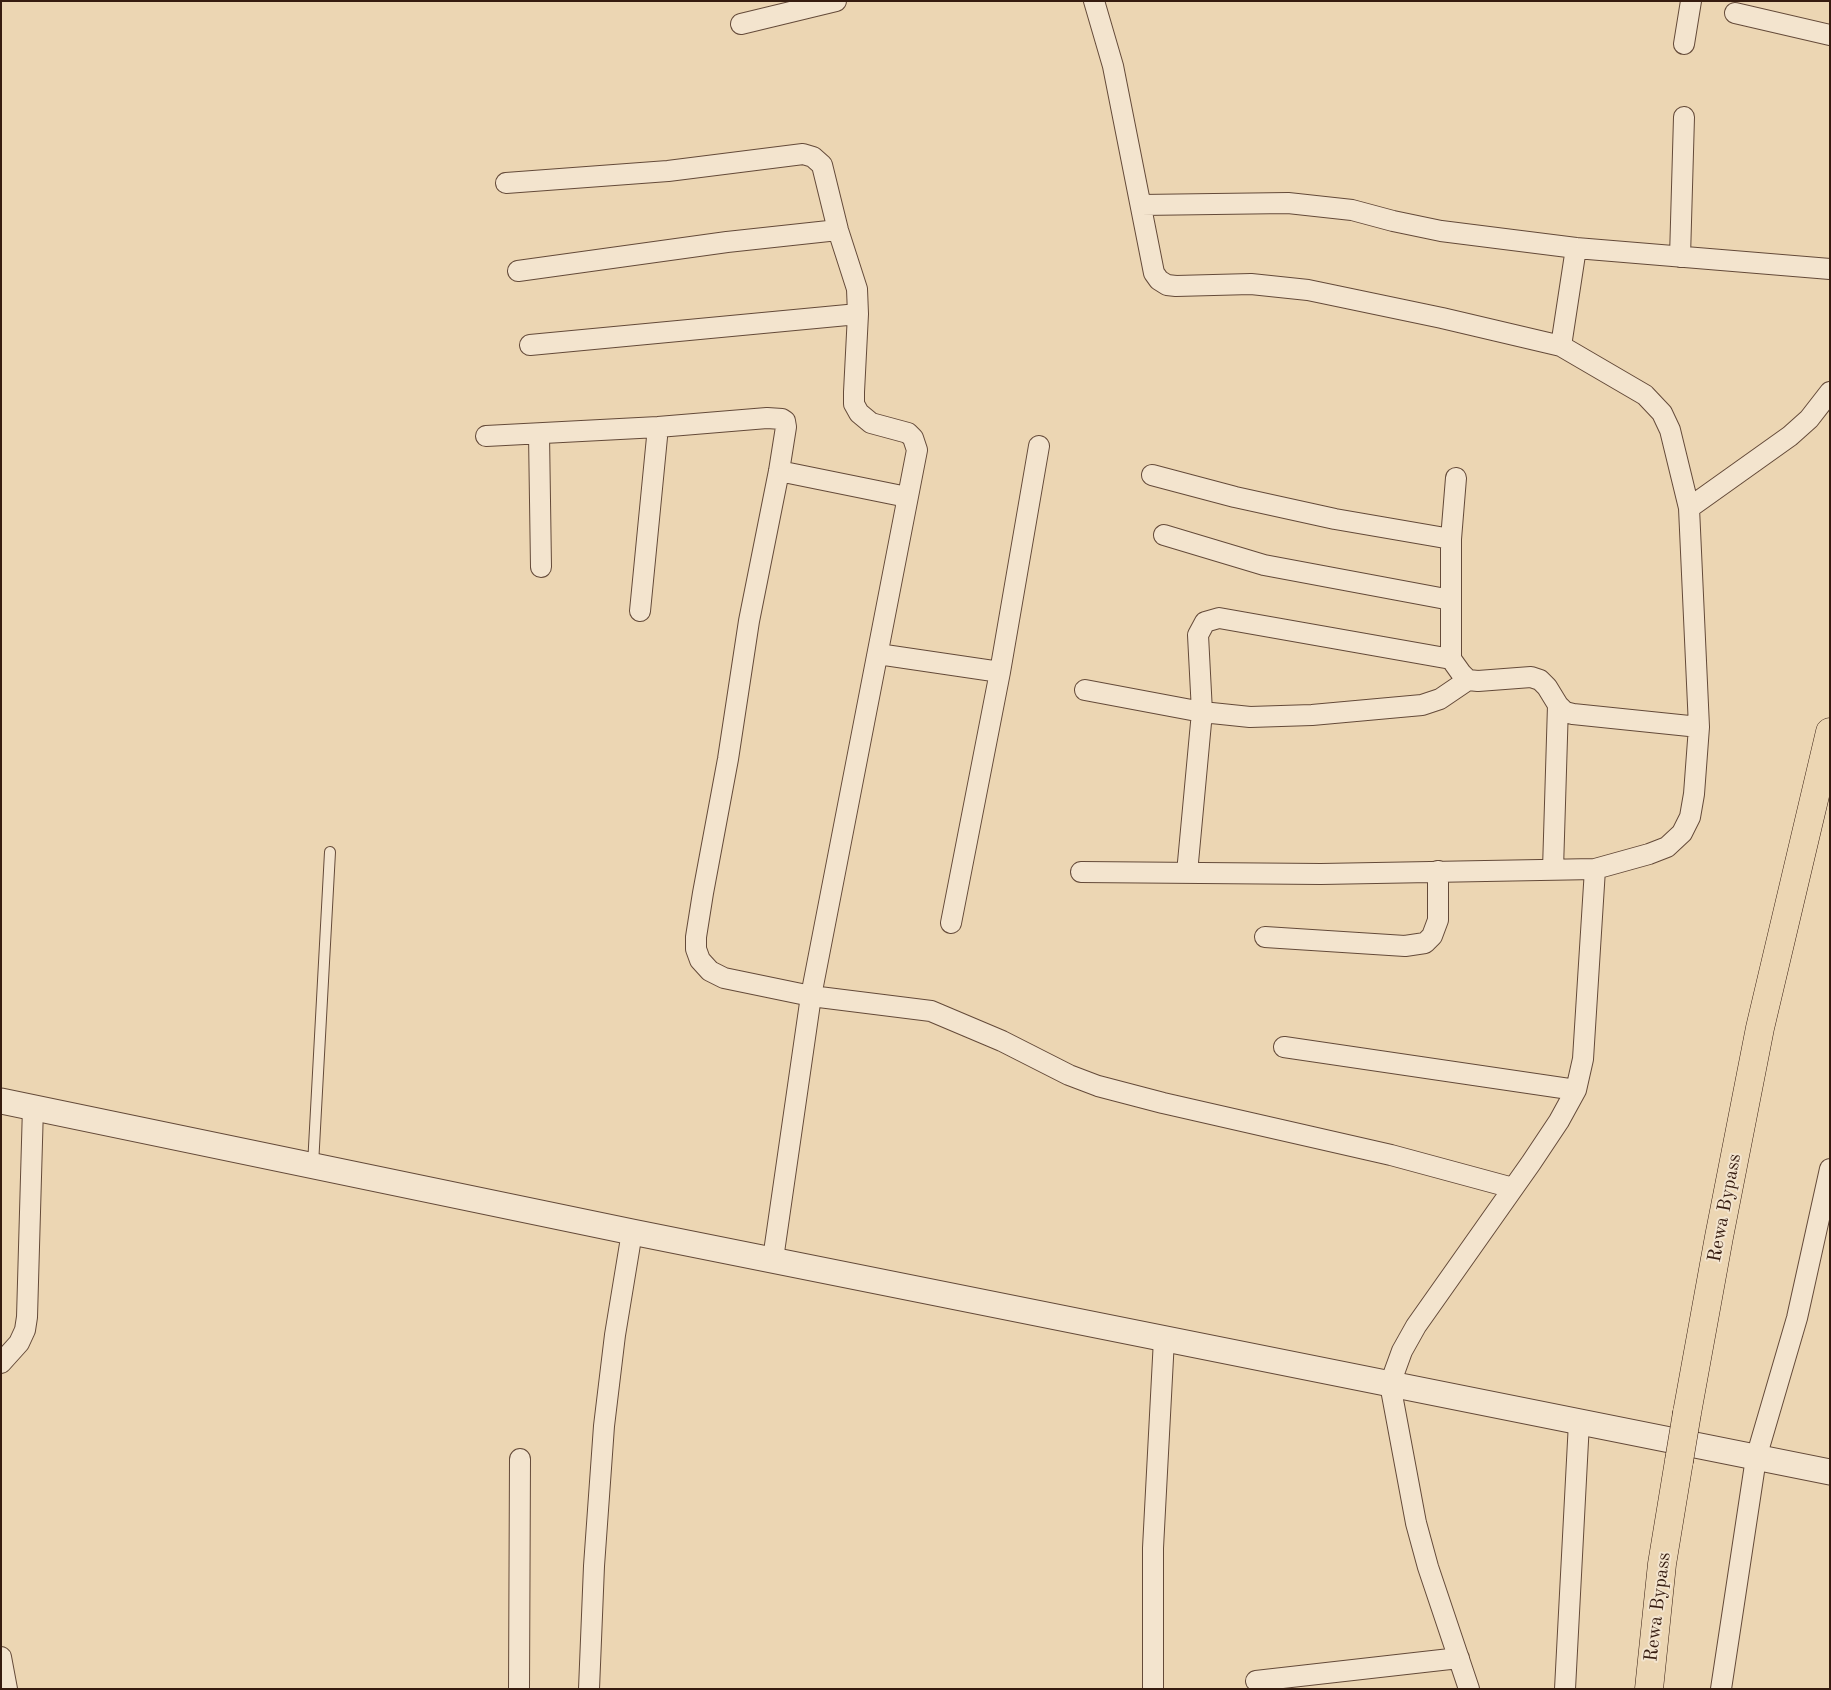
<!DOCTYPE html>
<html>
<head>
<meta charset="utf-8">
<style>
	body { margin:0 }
	#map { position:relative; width:1831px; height:1690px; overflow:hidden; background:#ecd6b3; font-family:"Old Standard TT",serif }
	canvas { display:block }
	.frame { position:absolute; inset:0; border:2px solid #361c10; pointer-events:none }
</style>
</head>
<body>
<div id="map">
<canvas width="1831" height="1690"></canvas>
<div class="frame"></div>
</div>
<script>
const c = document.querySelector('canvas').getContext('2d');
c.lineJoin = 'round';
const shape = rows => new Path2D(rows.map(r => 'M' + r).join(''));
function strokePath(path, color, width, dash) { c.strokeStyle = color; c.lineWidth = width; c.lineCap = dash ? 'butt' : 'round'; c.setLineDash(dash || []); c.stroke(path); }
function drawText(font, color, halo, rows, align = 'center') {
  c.font = font + ' "Old Standard TT",serif'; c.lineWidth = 4; c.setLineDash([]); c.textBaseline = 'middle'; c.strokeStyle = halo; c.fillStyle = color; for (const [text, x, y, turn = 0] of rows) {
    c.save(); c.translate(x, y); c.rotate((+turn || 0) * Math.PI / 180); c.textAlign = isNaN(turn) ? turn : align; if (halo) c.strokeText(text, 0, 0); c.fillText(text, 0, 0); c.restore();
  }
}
const service = shape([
	[313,1165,330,852]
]);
const minor = shape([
	[1094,1,1113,66,1154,273,1159,280,1167,285,1176,286,1251,284,1308,290,1442,318,1561,346,1645,395,1662,413,1670,430,1689,508],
	[1735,13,1830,35],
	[741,24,836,1],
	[1684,44,1691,1],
	[506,183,668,171,803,154,813,157,822,165,838,230,857,289,858,314,854,392,854,404,859,413,871,423,908,433,913,438,917,450,811,996,773,1259],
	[1141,205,1288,203,1352,210,1393,221,1441,231,1576,248,1830,269],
	[1680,257,1684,117],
	[518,271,727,242,838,230],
	[530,345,858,314],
	[1561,346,1576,248],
	[539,434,541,567],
	[486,436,658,427,767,418,782,419,785,421,786,427,779,471,749,621,728,759,703,893,696,937,696,949,700,960,710,971,724,978,811,996,931,1011,1002,1041,1069,1075,1098,1086,1163,1103,1391,1155,1513,1188],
	[779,471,907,497],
	[1152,475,1235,497,1335,519,1451,539],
	[1456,478,1451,539,1451,659,1461,673,1468,680,1478,681,1531,677,1540,680,1547,687,1558,705,1565,712,1573,714,1699,727],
	[1164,535,1264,565,1451,600],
	[640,611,658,427],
	[878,654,1000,672],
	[1085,690,1202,712,1250,717,1312,715,1422,705,1440,699,1468,680],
	[1553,869,1558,705],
	[1081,872,1321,874,1595,869,1649,854,1667,847,1682,833,1690,817,1694,794,1699,727,1689,508,1790,436,1809,419,1830,392],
	[1187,873,1202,712,1198,635,1205,622,1219,618,1451,659],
	[951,923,1000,672,1039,446],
	[1265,937,1405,946,1425,943,1432,936,1438,920,1438,871],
	[1284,1047,1576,1090],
	[1,1363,19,1343,25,1330,27,1317,33,1107],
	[1,1657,7,1689],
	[1256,1681,1459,1658],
	[519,1689,520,1459],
	[589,1689,594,1566,604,1426,615,1335,632,1232],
	[1153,1689,1153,1548,1164,1339],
	[1469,1689,1428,1567,1416,1523,1390,1384,1402,1351,1416,1326,1531,1163,1559,1121,1576,1090,1583,1059,1595,869],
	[1565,1689,1579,1422],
	[1721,1689,1756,1458,1797,1318,1830,1169]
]);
const tertiary = shape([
	[1,1101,632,1232,1830,1472]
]);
const trunk = shape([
	[1687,1413,1719,1237,1760,1028,1830,732],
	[1649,1689,1662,1564,1679,1461]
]);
strokePath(service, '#644a39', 12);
strokePath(minor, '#644a39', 22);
strokePath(tertiary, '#644a39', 27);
strokePath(trunk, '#361c10', 29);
strokePath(service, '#f3e4ce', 10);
strokePath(minor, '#f3e4ce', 20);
strokePath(tertiary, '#f3e4ce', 25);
strokePath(trunk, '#ecd6b3', 28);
const trunkBridge = shape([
	[1679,1461,1687,1413]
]);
strokePath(trunkBridge, '#361c10', 29, []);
strokePath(trunkBridge, '#ecd6b3', 28);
drawText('19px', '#361c10', '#f3e4ce', [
	["Rewa Bypass",1725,1208,-79],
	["Rewa Bypass",1658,1607,-83]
]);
</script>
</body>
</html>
